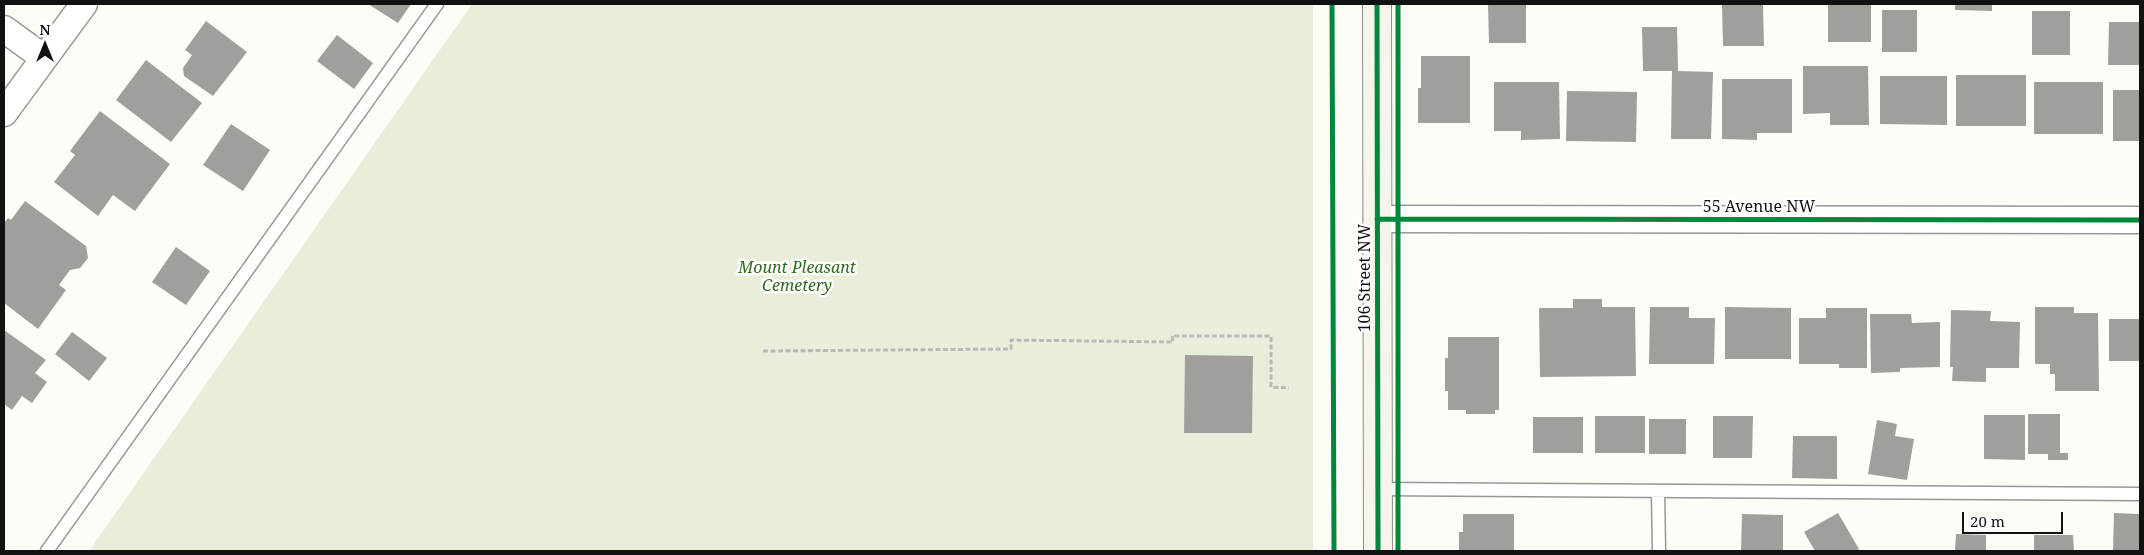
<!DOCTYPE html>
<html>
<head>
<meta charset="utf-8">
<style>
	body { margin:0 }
	#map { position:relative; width:2144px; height:555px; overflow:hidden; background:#fdfcf7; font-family:"Noto Serif",serif }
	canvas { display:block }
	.frame { position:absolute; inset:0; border:5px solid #111; pointer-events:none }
	.north { position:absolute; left:20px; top:20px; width:50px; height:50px; -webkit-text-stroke:4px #fff; paint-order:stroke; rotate:0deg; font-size:14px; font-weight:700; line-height:20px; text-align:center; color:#111 }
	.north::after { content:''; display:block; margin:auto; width:18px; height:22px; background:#111; clip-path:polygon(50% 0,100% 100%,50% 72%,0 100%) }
	.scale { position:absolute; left:1962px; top:512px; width:101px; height:22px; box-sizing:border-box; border:2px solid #111; border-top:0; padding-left:6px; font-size:15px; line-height:18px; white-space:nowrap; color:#111; -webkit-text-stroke:4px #fff; paint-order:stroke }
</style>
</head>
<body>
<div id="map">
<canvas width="2144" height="555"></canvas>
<div class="frame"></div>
<div class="north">N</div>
<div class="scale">20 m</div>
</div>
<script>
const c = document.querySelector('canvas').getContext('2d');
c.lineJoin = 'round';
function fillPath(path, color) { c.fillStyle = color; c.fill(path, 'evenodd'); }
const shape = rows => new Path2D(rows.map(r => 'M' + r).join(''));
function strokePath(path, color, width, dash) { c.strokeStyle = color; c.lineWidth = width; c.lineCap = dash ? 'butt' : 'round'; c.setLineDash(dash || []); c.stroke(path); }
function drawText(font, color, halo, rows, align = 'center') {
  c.font = font + ' "Noto Serif",serif'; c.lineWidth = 5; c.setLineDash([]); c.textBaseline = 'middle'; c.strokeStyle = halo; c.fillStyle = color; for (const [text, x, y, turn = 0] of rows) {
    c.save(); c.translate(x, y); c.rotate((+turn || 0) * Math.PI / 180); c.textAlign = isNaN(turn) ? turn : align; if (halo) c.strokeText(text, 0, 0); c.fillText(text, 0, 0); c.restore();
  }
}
fillPath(shape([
	[472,4,1313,4,1313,551,89,551]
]), '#e9eedb');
fillPath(shape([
	[368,4,411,4,398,23],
	[1488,4,1526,4,1526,43,1489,43],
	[1722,4,1763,4,1764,46,1723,46],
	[1828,4,1871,4,1871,42,1828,42],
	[1955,4,1992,4,1992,11,1955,10],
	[1882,10,1917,10,1917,52,1882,52],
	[2032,11,2070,11,2070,55,2032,55],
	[206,21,247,52,213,96,184,76,183,68,192,55,185,50],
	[2109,22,2140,22,2140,65,2108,65],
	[1642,27,1677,27,1678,71,1713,72,1711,139,1671,139,1672,71,1643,71],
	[337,35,373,63,354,89,317,61],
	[1421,56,1470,56,1470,123,1418,123,1418,88,1421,88],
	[146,60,202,103,171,142,116,100],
	[1803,66,1868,66,1869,125,1830,125,1830,113,1803,114],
	[1956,75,2026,75,2026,126,1956,126],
	[1880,76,1947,76,1947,125,1880,124],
	[1722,79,1792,79,1792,133,1757,133,1757,140,1722,139],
	[1494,82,1559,82,1560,139,1521,140,1521,131,1494,131],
	[2034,82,2103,82,2103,134,2034,134],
	[2113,90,2140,90,2140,141,2113,141],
	[1567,91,1637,92,1636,142,1566,141],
	[100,111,170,164,135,211,113,195,98,216,54,182,75,155,70,151],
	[231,124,270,150,243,191,203,165],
	[25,201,86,246,88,258,80,268,70,270,59,285,66,290,38,329,4,303,4,223,8,218,11,220],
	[176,247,210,271,186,305,152,282],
	[1573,299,1602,299,1602,307,1635,307,1636,376,1540,377,1539,308,1573,308],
	[1650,307,1689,307,1689,318,1715,318,1714,364,1649,364],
	[1725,307,1791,308,1791,359,1725,359],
	[2035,307,2074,307,2074,313,2098,313,2099,391,2055,391,2055,374,2050,374,2050,364,2035,364],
	[1826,308,1867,308,1867,368,1839,368,1839,364,1799,364,1799,318,1826,318],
	[1951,310,1991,311,1990,321,2020,322,2019,368,1986,368,1986,382,1952,381,1953,367,1950,367],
	[1870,314,1911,314,1912,323,1940,322,1940,367,1900,368,1900,372,1871,373],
	[2109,319,2140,319,2140,361,2109,361],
	[4,330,46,360,35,373,47,382,32,403,22,396,12,410,4,404],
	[72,332,107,358,89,381,55,354],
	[1448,337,1499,337,1499,410,1495,410,1495,414,1466,414,1466,410,1448,410,1448,391,1445,391,1445,358,1448,358],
	[1185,355,1253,356,1252,433,1184,433],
	[2028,414,2060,414,2060,453,2068,453,2068,460,2048,460,2048,454,2028,454],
	[1984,415,2025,415,2025,460,1984,459],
	[1595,416,1645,416,1645,453,1595,453],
	[1713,416,1753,416,1752,458,1713,458],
	[1533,417,1583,417,1583,453,1533,453],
	[1649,419,1686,419,1686,454,1649,454],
	[1877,420,1897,424,1895,436,1914,439,1907,480,1868,474],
	[1793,436,1837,436,1837,479,1792,478],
	[1838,513,1859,549,1856,551,1815,551,1804,532],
	[2114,513,2140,514,2140,550,2113,550],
	[1463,514,1514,514,1514,551,1459,551,1459,532,1463,532],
	[1742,514,1783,515,1783,551,1741,551],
	[1956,534,1986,535,1986,551,1955,551],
	[2034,535,2073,535,2074,551,2034,551]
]), '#a19f9c');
const lane = shape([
	[1378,489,2140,494],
	[1658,491,1659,551],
	[47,551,437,4]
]);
const street = shape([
	[4,29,44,58],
	[4,113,84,4],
	[1377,219,2140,220]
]);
const secondary = shape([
	[1377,4,1378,551]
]);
strokePath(lane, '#979795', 15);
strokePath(street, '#979795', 29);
strokePath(secondary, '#8e8d8b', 30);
strokePath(shape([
	[763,351,1011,349,1011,340,1173,342,1172,336,1271,336,1271,387,1289,388]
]), '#b9b9b8', 3, [5, 2.5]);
strokePath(lane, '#fffffe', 12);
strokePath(street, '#fffffe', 26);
strokePath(secondary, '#f6f4eb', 28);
strokePath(shape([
	[1332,4,1334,551],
	[1377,4,1378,551],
	[1398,4,1398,551],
	[1377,219,2140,220]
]), '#00873e', 5);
drawText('16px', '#111', '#fff', [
	["55 Avenue NW",1759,207],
	["106 Street NW",1365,278,-90]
]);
drawText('italic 16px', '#2f6b1f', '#fff', [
	["Mount Pleasant",797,268],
	["Cemetery",797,286]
]);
</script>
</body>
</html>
